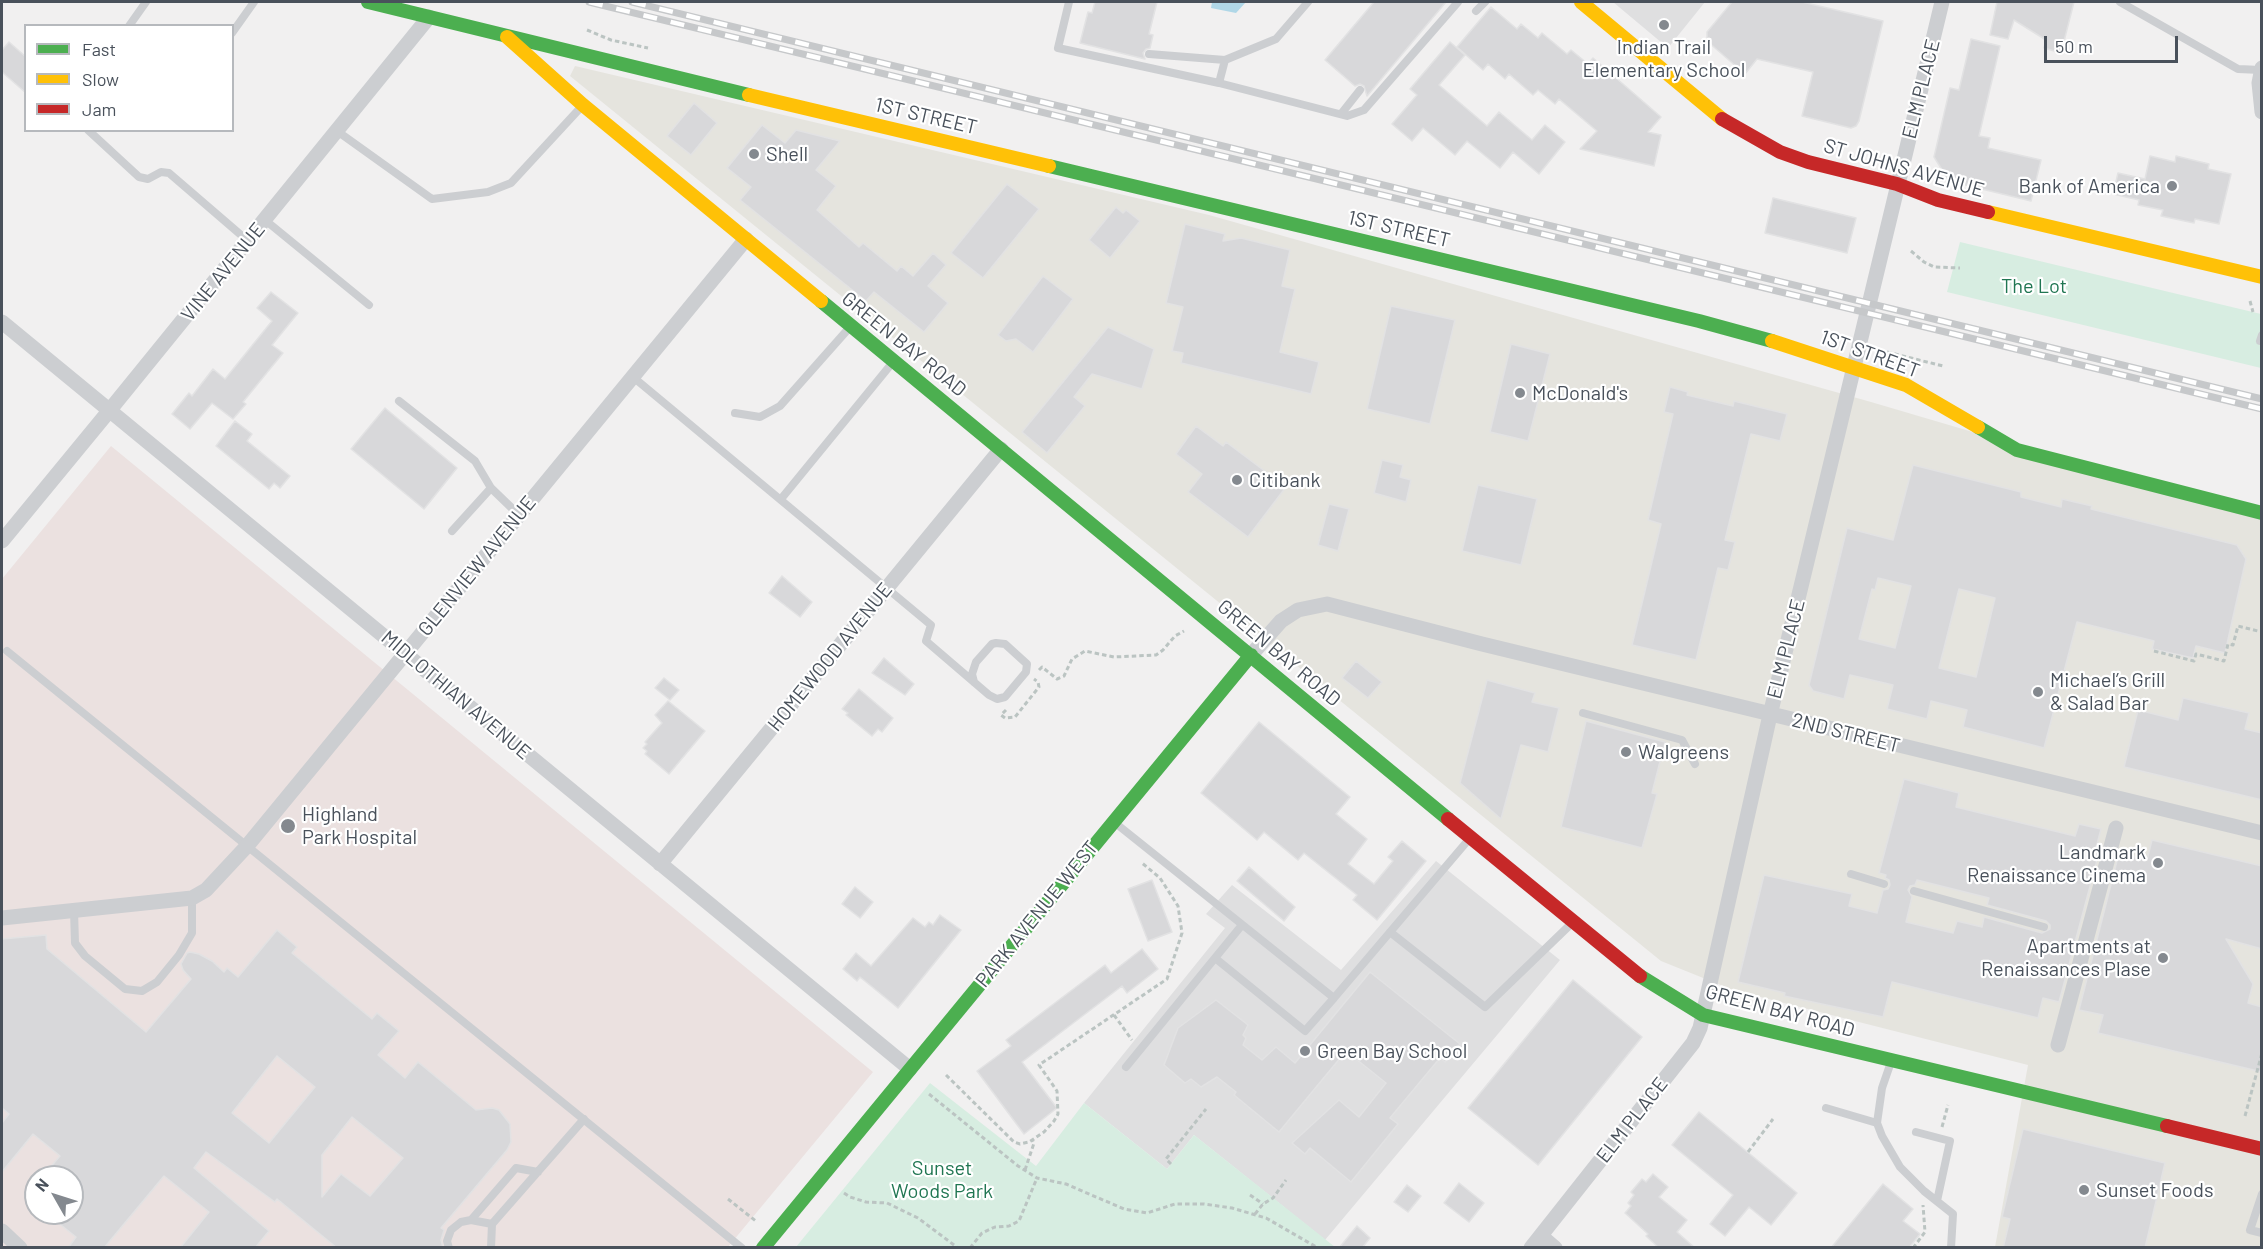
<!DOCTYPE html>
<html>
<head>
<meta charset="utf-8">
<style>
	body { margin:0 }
	#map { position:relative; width:2263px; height:1249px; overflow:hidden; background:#f1f0f0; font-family:Barlow,sans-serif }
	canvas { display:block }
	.frame { position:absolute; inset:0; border:3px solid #49515b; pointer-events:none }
	.legend { position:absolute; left:24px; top:24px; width:210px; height:108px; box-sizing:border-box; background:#fff; border:2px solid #b6b9bd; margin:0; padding:8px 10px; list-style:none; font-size:18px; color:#49515b }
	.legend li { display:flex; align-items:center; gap:12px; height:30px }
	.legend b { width:30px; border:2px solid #b6b9bd }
	.north { position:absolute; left:24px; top:1165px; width:60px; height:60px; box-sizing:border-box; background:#fff; border:2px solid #b6b9bd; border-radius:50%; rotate:309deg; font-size:16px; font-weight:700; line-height:24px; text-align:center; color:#49515b }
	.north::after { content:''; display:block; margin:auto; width:21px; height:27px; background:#84898f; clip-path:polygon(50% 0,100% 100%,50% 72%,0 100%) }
	.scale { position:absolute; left:2044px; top:36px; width:134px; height:27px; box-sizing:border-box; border:3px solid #49515b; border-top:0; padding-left:8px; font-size:18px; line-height:21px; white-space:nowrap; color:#49515b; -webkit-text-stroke:4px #fff; paint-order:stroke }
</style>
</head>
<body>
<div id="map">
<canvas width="2263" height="1249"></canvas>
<div class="frame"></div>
<ul class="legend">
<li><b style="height:8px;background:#4caf50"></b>Fast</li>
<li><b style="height:8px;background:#ffc107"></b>Slow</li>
<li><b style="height:8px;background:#c62828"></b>Jam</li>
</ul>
<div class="north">N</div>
<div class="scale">50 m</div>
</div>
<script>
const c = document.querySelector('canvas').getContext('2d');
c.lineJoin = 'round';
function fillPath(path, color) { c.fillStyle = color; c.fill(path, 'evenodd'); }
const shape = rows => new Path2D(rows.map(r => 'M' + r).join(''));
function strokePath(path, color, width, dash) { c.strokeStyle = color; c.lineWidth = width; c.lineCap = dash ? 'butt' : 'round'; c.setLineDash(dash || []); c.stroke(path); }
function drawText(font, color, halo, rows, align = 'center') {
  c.font = font + ' Barlow,sans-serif'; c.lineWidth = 4.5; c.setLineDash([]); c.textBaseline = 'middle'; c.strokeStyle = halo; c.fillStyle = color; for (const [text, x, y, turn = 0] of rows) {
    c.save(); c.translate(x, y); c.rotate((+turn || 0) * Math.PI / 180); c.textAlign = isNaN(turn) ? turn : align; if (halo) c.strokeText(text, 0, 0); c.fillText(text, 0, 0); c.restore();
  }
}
fillPath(shape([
	[575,66,1209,215,1871,402,2261,517,2261,1247,1995,1247,2028,1065,1733,990,1661,961,570,76]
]), '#e5e4de');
fillPath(shape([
	[1613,2,1705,2,1668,48],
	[1436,861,1560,960,1325,1240,1194,1135,1167,1169,1084,1103,1225,928,1206,914,1232,885,1341,970]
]), '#dfdfe0');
fillPath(shape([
	[111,446,873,1072,728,1247,2,1248,2,579],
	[36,1177,72,1177,72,1213,36,1213]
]), '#ebe1e0');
fillPath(shape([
	[1960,242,2261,314,2261,368,1947,292],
	[930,1083,1036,1166,1084,1103,1167,1169,1194,1135,1335,1247,796,1247]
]), '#d7ede1');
fillPath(shape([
	[1212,2,1246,2,1236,13,1211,8]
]), '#b0d7e7');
const building = shape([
	[1095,2,1157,2,1149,34,1153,35,1150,48,1146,49,1143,53,1145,59,1080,43,1088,12,1092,13,1095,2],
	[1374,2,1446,2,1367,96,1364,86,1360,84,1355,86,1325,60,1374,2],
	[1732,2,1802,2,1883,21,1859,121,1856,126,1851,128,1802,116,1813,72,1757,59,1745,74,1707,41,1707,32,1732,2],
	[1997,2,2074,2,2061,53,2044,48,2046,40,2014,20,2008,39,1990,35,1997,2],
	[1491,7,1517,29,1521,24,1538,38,1542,33,1567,54,1571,50,1588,64,1593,58,1661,117,1648,132,1661,135,1654,166,1580,149,1597,131,1559,99,1555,104,1538,90,1533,95,1509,74,1505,79,1488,64,1483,70,1457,47,1491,7],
	[1971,39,2000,46,1979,136,1990,138,1988,148,2041,160,2031,201,1949,181,1934,157,1950,88,1959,90,1971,39],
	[9,42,26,57,26,93,2,72,2,50,9,42],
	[1450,42,1465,55,1439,85,1487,126,1499,112,1532,140,1545,125,1565,142,1539,174,1513,152,1500,168,1467,141,1455,155,1423,128,1412,141,1392,124,1417,95,1410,89,1450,42],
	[694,103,717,123,691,155,667,136,694,103],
	[762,125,785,143,796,130,840,141,816,170,836,186,817,210,859,247,863,243,897,271,901,266,913,276,933,253,946,265,928,286,948,303,924,332,874,292,866,301,740,200,751,187,727,168,762,125],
	[2150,156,2175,162,2176,156,2209,164,2208,169,2231,174,2219,224,2195,219,2194,223,2161,216,2163,210,2138,205,2139,200,2113,194,2118,173,2145,179,2150,156],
	[1007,184,1039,209,983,278,951,253,1007,184],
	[1773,198,1856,218,1847,253,1765,233,1773,198],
	[1116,207,1123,213,1126,210,1140,221,1110,258,1089,240,1116,207],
	[1185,224,1225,234,1223,241,1241,238,1290,250,1282,286,1295,289,1280,352,1319,362,1311,394,1181,363,1183,353,1172,351,1183,307,1166,303,1185,224],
	[1043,276,1073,299,1033,352,1016,339,1006,341,998,335,1043,276],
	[271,292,298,313,272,345,283,353,243,402,246,404,233,419,212,403,190,429,172,414,189,393,192,396,213,369,225,379,272,321,257,308,271,292],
	[1391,306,1455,320,1430,424,1367,409,1391,306],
	[1108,327,1154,349,1142,389,1092,374,1074,397,1085,406,1047,453,1022,432,1108,327],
	[1511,344,1550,354,1528,441,1490,432,1511,344],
	[1670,387,1688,392,1687,395,1733,406,1734,401,1787,414,1780,441,1751,434,1725,540,1735,542,1728,570,1718,568,1696,660,1632,645,1661,524,1648,520,1673,414,1664,412,1670,387],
	[385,408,457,468,424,509,351,449,385,408],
	[235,421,252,434,247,441,290,476,280,488,274,483,269,489,216,446,235,421],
	[1196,426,1223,446,1226,442,1286,487,1248,537,1188,492,1202,474,1176,454,1196,426],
	[1382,460,1403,465,1400,477,1411,480,1406,502,1374,493,1382,460],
	[1913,465,2021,492,2021,497,2061,507,2062,499,2092,506,2091,509,2237,545,2246,559,2225,653,2196,646,2193,658,2152,649,2154,641,2077,622,2044,748,1963,727,1967,710,1931,701,1927,719,1887,709,1893,685,1850,675,1844,699,1813,691,1809,685,1847,528,1893,540,1913,465],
	[1878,578,1911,586,1895,648,1859,639,1872,589,1875,590,1878,578],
	[1959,589,1995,598,1976,677,1939,668,1959,589],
	[1478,485,1537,499,1521,565,1462,551,1478,485],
	[1329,504,1349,509,1338,551,1318,545,1329,504],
	[782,576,812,602,800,617,769,593,782,576],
	[884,658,914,684,905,695,872,673,884,658],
	[1356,661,1382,682,1368,698,1342,678,1356,661],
	[664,678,679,690,670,700,655,688,664,678],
	[1487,680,1535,693,1532,702,1559,708,1548,752,1521,745,1501,819,1460,783,1487,680],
	[859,689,893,718,882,732,878,729,872,736,846,715,848,713,842,709,859,689],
	[2183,698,2249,713,2245,729,2262,733,2262,800,2124,767,2138,710,2178,720,2183,698],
	[668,701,705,731,669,774,645,754,647,751,643,748,647,744,645,742,662,723,655,715,668,701],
	[1586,721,1665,742,1652,793,1657,794,1642,848,1561,827,1586,721],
	[1259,722,1350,797,1336,814,1367,839,1348,864,1374,884,1393,861,1388,857,1402,841,1426,861,1377,920,1353,900,1357,895,1304,853,1298,860,1264,832,1257,840,1201,793,1259,722],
	[1904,779,1959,793,1956,807,2075,836,2079,824,2101,829,2096,848,2100,849,2059,1002,2043,998,2038,1018,1892,982,1883,1017,1784,996,1785,993,1738,982,1764,875,1852,894,1849,906,1877,913,1883,890,1888,889,1890,885,1889,880,1885,878,1886,875,1879,873,1904,779],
	[1917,880,1989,898,1987,905,2046,921,2050,925,2050,929,2042,933,1984,917,1982,927,1957,921,1953,933,1906,922,1912,897,1908,890,1910,886,1915,885,1917,880],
	[2152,840,2262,866,2262,949,2226,939,2253,984,2248,1003,2262,1007,2262,1072,2098,1033,2103,1015,2079,1010,2119,853,2147,860,2152,840],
	[1249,867,1295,907,1284,921,1237,881,1249,867],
	[1152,880,1172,932,1148,941,1128,889,1152,880],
	[855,887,873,902,860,918,842,904,855,887],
	[940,915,961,930,898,1008,860,977,857,981,843,969,856,953,871,966,913,918,925,927,929,922,933,925,940,915],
	[277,930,297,947,292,953,372,1019,377,1013,399,1031,378,1055,405,1078,418,1062,476,1110,492,1108,499,1110,510,1124,511,1142,507,1150,441,1228,444,1230,441,1240,443,1248,337,1248,277,1199,275,1202,206,1152,194,1168,269,1231,255,1248,180,1248,209,1212,164,1176,104,1248,68,1248,76,1237,46,1213,72,1213,72,1177,42,1177,60,1156,33,1134,2,1172,2,1123,9,1114,2,1108,2,939,46,935,47,949,146,1032,191,979,183,970,181,964,187,953,190,952,199,954,212,961,224,972,227,968,238,977,277,930],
	[277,1056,315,1087,269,1143,232,1113,277,1056],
	[352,1117,403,1158,370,1196,341,1174,322,1197,322,1155,352,1117],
	[1142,949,1158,969,1127,993,1122,986,1022,1062,1057,1108,1024,1134,977,1071,1011,1046,1006,1040,1105,965,1111,973,1142,949],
	[1370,972,1460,1044,1445,1062,1440,1058,1390,1118,1398,1124,1351,1182,1310,1148,1305,1154,1292,1143,1339,1100,1359,1117,1386,1083,1346,1051,1279,1132,1234,1095,1236,1092,1217,1077,1201,1087,1191,1079,1185,1083,1164,1065,1178,1028,1216,1000,1248,1025,1243,1035,1246,1038,1243,1045,1262,1060,1276,1047,1295,1063,1370,972],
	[1573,980,1642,1037,1538,1165,1468,1108,1573,980],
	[1699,1112,1797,1193,1771,1225,1749,1207,1725,1236,1710,1224,1733,1195,1672,1145,1699,1112],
	[2023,1129,2165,1163,2145,1248,2003,1248,2010,1219,2002,1217,2023,1129],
	[1653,1174,1668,1187,1659,1197,1687,1220,1677,1232,1695,1248,1659,1248,1646,1236,1648,1234,1625,1213,1631,1206,1628,1203,1634,1195,1631,1192,1642,1179,1646,1182,1653,1174],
	[1459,1183,1484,1203,1469,1222,1444,1203,1459,1183],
	[1883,1184,1913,1209,1903,1221,1920,1234,1909,1248,1831,1248,1883,1184],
	[1407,1185,1421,1196,1408,1212,1394,1202,1407,1185],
	[1357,1226,1370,1238,1362,1248,1339,1248,1357,1226]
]);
fillPath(building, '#d8d8da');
strokePath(building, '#e2e2e3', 1.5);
strokePath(shape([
	[587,30,611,40,648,48],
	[1911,251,1924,262,1934,267,1960,268],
	[2250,301,2253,312],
	[1887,352,1943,366],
	[2154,651,2194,661,2196,654,2224,661,2228,644,2233,645,2238,626,2262,632],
	[1039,670,1042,667,1057,679,1064,676,1072,659,1085,651,1114,657,1156,655,1163,650,1175,636,1184,631],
	[1006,710,1001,715,1005,718,1015,717,1039,687,1038,682,1034,679],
	[1114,1015,1132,1040],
	[946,1075,1014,1142,1020,1144,1029,1142,1044,1132,1054,1121,1058,1114,1057,1091,1039,1065,1167,979,1182,933,1178,906,1160,878,1142,863],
	[929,1094,1018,1166,1037,1178,1066,1184,1124,1209,1147,1213,1175,1204,1204,1204,1232,1208,1266,1218,1318,1248],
	[2245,1116,2262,1053],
	[1942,1127,1948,1105],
	[1748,1152,1773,1119],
	[1171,1164,1166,1159,1206,1109],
	[1025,1170,1034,1143,1033,1141],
	[844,1193,850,1197,866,1202,887,1203,918,1218,958,1248],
	[1250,1195,1263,1204],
	[728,1199,757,1222],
	[1255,1214,1263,1204,1273,1198,1286,1180],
	[970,1248,982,1233,995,1227,1009,1226,1019,1221,1037,1178],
	[1913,1248,1925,1232,1923,1205]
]), '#bbc4c2', 3, [4.5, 3]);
strokePath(shape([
	[1069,2,1058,48,1219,83,1347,116,1364,110,1458,2],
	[2120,2,2238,69,2261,70],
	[1476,11,1485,2],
	[129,26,146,2],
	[232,33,254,2],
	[1149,54,1225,60,1276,39,1308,2],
	[1219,83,1225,60],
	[1341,114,1360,90],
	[88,130,139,177,148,179,161,172,169,173,248,241],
	[337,131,432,199,488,192,511,183,583,105],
	[265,220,369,305],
	[2260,341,2262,335],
	[633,377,931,625,926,641,989,695,997,699,1005,697,1026,672,1027,664,1005,644,996,643,992,644,976,662,972,674,974,682],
	[399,401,475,461,491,488,519,515],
	[735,413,760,417,780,406,850,327],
	[781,499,893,362],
	[452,531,491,488],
	[7,651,742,1248],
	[1583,713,1682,740,1695,764],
	[1114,822,1334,998,1470,838],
	[1851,874,1884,884],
	[1914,891,2044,927],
	[74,910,75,943,85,956,125,989,142,991,157,982,179,955,192,933,192,898],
	[1242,925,1215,958,1305,1031,1334,998],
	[1390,932,1485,1007,1572,923],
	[1891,1062,1882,1088,1877,1123,1882,1136,1900,1167,1924,1191,1953,1214,1951,1248],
	[1126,1067,1215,958],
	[1826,1108,1877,1123],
	[1916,1132,1950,1141,1937,1201],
	[2262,1194,2250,1230,2262,1233],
	[471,1220,516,1168,538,1172],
	[449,1248,447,1241,451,1230,461,1222,471,1220,492,1224],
	[491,1248,492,1224,584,1119]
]), '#ccced1', 8);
strokePath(shape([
	[2262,68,2259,83,2262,112],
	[2,322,910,1069],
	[2,541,109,411,429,17],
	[1251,655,1281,621,1298,610,1327,604,1482,644,2262,833],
	[660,864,1001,449],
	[2,918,192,898,206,890,247,846,746,239],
	[2058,1045,2116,828],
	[2,1231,20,1248],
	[1541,1236,1555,1248],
	[1531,1248,1693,1043,1700,1028,1770,715,1942,2]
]), '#ccced1', 15);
strokePath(shape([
	[368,2,749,95],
	[1049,166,1699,321,1772,341],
	[821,301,1448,819],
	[1978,427,2017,450,2262,513],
	[1640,976,1703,1015,2167,1126],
	[763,1248,1251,655]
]), '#4caf50', 14);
strokePath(shape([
	[1581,2,1722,119],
	[507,37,583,105,821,301],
	[749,95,1049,166],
	[1988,212,2262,277],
	[1772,341,1906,385,1978,427]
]), '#ffc107', 14);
strokePath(shape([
	[1722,119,1780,152,1808,162,1897,184,1938,200,1988,212],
	[1448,819,1640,976],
	[2167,1126,2262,1149]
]), '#c62828', 14);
const rail = shape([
	[589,2,2262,409],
	[632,2,2262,399]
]);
strokePath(rail, '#c6c8ca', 7);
strokePath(rail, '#fff', 4.5, [14]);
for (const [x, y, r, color] of [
	[1664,25,6,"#84898f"],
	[754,154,6,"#84898f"],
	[2172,186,6,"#84898f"],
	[1520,393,6,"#84898f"],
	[1237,480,6,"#84898f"],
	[2038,692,6,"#84898f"],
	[1626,752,6,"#84898f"],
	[288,826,8,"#84898f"],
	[2158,863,6,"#84898f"],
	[2163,958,6,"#84898f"],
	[1305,1051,6,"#84898f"],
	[2084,1190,6,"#84898f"]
]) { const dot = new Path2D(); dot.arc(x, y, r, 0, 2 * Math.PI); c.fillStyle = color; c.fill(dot); strokePath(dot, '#fff', 2); }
drawText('20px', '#49515b', '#fff', [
	["Indian Trail",1664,47,"center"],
	["Elementary School",1664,70,"center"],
	["Shell",766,154],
	["Bank of America",2160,186,"right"],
	["McDonald's",1532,393],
	["Citibank",1249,480],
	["Michael’s Grill",2050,680],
	["& Salad Bar",2050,703],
	["Walgreens",1638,752],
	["Highland",302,814],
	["Park Hospital",302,837],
	["Landmark",2146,852,"right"],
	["Renaissance Cinema",2146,875,"right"],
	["Apartments at",2151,946,"right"],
	["Renaissances Plase",2151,969,"right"],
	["Green Bay School",1317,1051],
	["Sunset Foods",2096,1190]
], 'left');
drawText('20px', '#49515b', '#fff', [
	["ELM PLACE",1921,89,-76],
	["1ST STREET",926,116,13],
	["ST JOHNS AVENUE",1904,168,16],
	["1ST STREET",1399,229,13],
	["VINE AVENUE",223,272,-51],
	["GREEN BAY ROAD",904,344,39],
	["1ST STREET",1870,354,20],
	["GLENVIEW AVENUE",477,566,-51],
	["ELM PLACE",1786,649,-76],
	["GREEN BAY ROAD",1279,653,40],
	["HOMEWOOD AVENUE",830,657,-51],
	["MIDLOTHIAN AVENUE",456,695,40],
	["2ND STREET",1846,733,14],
	["PARK AVENUE WEST",1037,914,-51],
	["GREEN BAY ROAD",1780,1011,15],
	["ELM PLACE",1632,1120,-52]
]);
drawText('20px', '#207652', '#fff', [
	["The Lot",2034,286],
	["Sunset",942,1168],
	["Woods Park",942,1191]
]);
</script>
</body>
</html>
